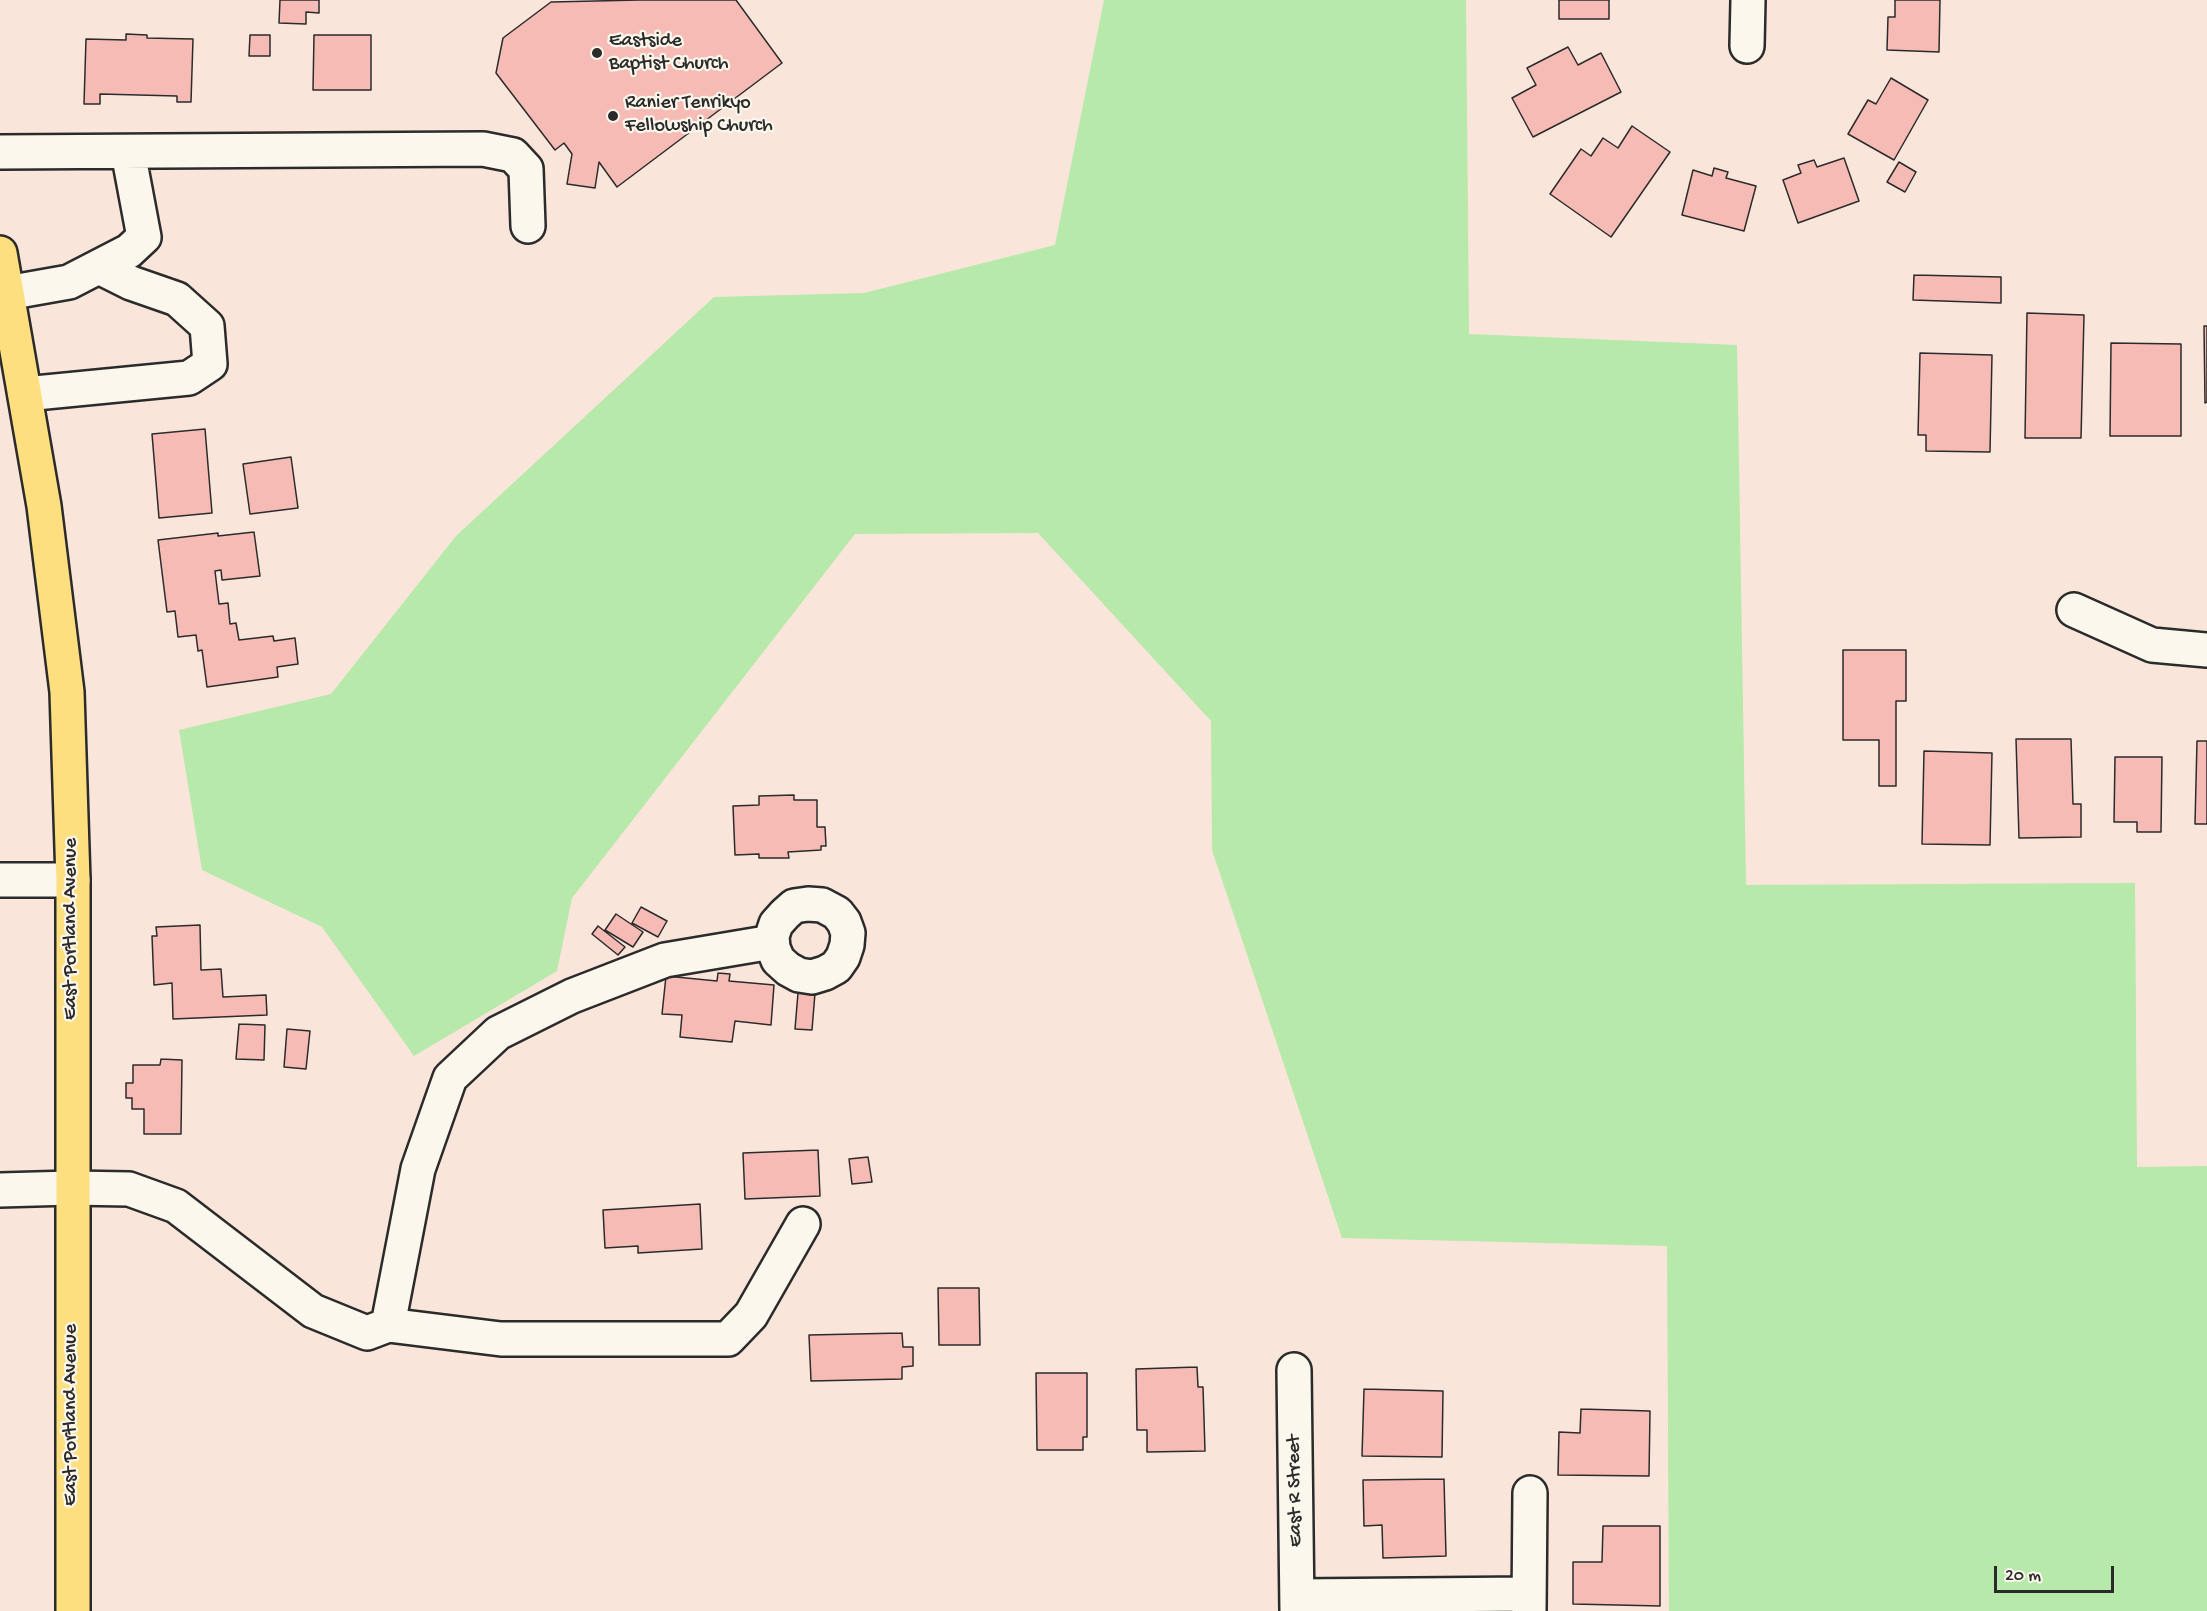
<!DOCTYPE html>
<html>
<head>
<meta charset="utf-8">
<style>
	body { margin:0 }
	#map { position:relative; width:2207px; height:1611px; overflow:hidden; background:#fae5db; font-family:"Gochi Hand",sans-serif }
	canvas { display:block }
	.scale { position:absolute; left:1994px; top:1566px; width:120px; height:27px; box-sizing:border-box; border:3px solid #2b2b2b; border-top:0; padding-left:8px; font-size:18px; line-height:21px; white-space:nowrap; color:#2b2b2b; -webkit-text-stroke:4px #fbf7ec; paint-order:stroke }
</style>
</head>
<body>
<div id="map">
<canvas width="2207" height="1611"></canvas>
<div class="scale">20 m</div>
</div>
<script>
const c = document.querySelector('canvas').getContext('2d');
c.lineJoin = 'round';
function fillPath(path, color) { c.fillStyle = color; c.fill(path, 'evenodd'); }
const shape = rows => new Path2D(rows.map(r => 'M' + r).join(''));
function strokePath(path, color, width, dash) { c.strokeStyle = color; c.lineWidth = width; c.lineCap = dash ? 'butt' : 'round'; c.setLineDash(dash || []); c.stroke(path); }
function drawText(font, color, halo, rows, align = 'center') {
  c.font = font + ' "Gochi Hand",sans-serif'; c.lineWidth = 4.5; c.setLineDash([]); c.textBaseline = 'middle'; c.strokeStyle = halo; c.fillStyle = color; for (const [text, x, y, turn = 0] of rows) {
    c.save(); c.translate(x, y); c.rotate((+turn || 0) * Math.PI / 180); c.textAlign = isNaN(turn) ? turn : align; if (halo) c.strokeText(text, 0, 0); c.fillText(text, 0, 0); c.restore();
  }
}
fillPath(shape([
	[1104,0,1466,0,1469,334,1737,345,1746,885,2135,883,2137,1167,2207,1166,2207,1611,1669,1611,1667,1246,1342,1238,1212,850,1211,721,1038,533,855,534,572,898,557,971,414,1056,322,927,202,870,179,730,331,694,456,536,714,297,864,293,1055,245]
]), '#b6e9aa');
const building = shape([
	[280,0,319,0,319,13,306,12,306,24,279,23,280,0],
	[639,0,736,0,782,63,617,187,599,162,595,188,567,184,572,154,564,143,555,150,496,73,503,38,551,2,639,0],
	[1559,0,1609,0,1609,19,1559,19,1559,0],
	[1895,0,1940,0,1939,52,1887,50,1888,17,1895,17,1895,0],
	[126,34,147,35,147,38,193,39,191,102,177,102,177,96,100,94,100,104,84,104,86,39,126,40,126,34],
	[250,35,270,35,270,56,249,56,250,35],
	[314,35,371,35,371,90,313,90,314,35],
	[1568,47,1578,65,1601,53,1621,92,1533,137,1512,98,1536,85,1527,68,1568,47],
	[1891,78,1928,100,1894,160,1848,134,1868,100,1876,104,1891,78],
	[1632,126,1670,152,1611,237,1550,194,1581,149,1591,156,1603,138,1618,148,1632,126],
	[1844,158,1859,201,1798,223,1783,180,1801,173,1798,165,1814,160,1817,167,1844,158],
	[1899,162,1916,172,1905,192,1887,182,1899,162],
	[1714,168,1728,172,1726,178,1756,186,1744,231,1682,215,1693,170,1712,176,1714,168],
	[1914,275,2001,277,2001,303,1913,300,1914,275],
	[2027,313,2084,315,2081,438,2025,438,2027,313],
	[2204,326,2207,326,2207,402,2205,403,2204,326],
	[2111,343,2181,344,2181,436,2110,436,2111,343],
	[1920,353,1992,355,1990,452,1926,451,1926,435,1918,435,1920,353],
	[205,429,212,513,159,518,152,434,205,429],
	[291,457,298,508,250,514,243,464,291,457],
	[254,532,260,576,222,580,221,570,215,571,219,604,228,603,230,624,236,623,239,640,273,636,274,641,295,638,298,664,277,667,278,677,207,687,202,650,198,651,196,635,178,637,175,611,167,612,158,540,218,533,218,536,254,532],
	[1843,650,1906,650,1906,701,1896,701,1896,786,1879,786,1879,740,1843,740,1843,650],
	[2016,739,2071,739,2073,804,2081,804,2081,837,2019,838,2016,739],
	[2197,741,2207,741,2207,824,2195,824,2197,741],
	[1924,751,1992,753,1990,845,1922,844,1924,751],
	[2115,757,2162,757,2161,832,2137,832,2137,822,2114,822,2115,757],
	[794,795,794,800,817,800,817,827,825,827,826,846,821,846,821,850,788,852,789,858,759,858,759,854,735,855,733,806,759,805,759,796,794,795],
	[641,907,667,921,658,937,632,923,641,907],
	[616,914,643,932,633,947,605,930,616,914],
	[200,925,201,970,221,969,223,997,266,995,267,1015,173,1019,172,983,154,985,152,936,157,936,156,927,200,925],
	[598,926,625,947,618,955,592,934,598,926],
	[718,973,730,974,729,981,774,985,771,1025,735,1021,732,1042,680,1037,682,1015,662,1014,666,976,717,981,718,973],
	[798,993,815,993,812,1030,795,1029,798,993],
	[239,1024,265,1025,264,1060,236,1059,239,1024],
	[287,1029,310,1031,306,1069,284,1067,287,1029],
	[161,1059,182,1060,181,1134,144,1134,144,1109,132,1109,132,1098,126,1098,126,1083,133,1083,133,1065,160,1065,161,1059],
	[818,1150,820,1196,745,1199,743,1153,818,1150],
	[868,1157,872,1182,852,1184,849,1159,868,1157],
	[700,1204,702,1249,638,1253,638,1246,605,1248,603,1210,700,1204],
	[938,1288,979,1288,980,1345,939,1345,938,1288],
	[902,1333,903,1347,913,1347,913,1366,902,1367,902,1379,811,1381,809,1335,902,1333],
	[1197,1367,1198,1387,1203,1387,1205,1451,1147,1452,1147,1430,1137,1430,1136,1369,1197,1367],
	[1036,1373,1087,1373,1087,1437,1083,1437,1083,1450,1037,1450,1036,1373],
	[1364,1389,1443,1391,1442,1457,1362,1456,1364,1389],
	[1581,1409,1650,1411,1649,1476,1558,1475,1559,1432,1580,1433,1581,1409],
	[1444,1479,1446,1556,1383,1558,1382,1525,1364,1526,1363,1480,1444,1479],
	[1603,1526,1660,1526,1660,1606,1573,1604,1573,1562,1602,1562,1603,1526]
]);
fillPath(building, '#f6bbb4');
strokePath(building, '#2b2b2b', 1.5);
const minor = shape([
	[1747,46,1748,0],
	[0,152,483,149,513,155,526,169,528,226],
	[7,293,69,282,129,251,144,237,128,152],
	[25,394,189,378,210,364,207,326,177,299,131,283,99,267],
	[2074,610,2152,645,2207,650],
	[0,880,73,880],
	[808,904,822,905,837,913,844,922,848,933,847,945,843,957,836,967,825,973,812,977,799,975,788,969,778,960,773,948,772,936,776,924,785,914,794,906,808,904],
	[0,1190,71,1188,129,1189,176,1206,313,1311,367,1333,388,1325,418,1169,450,1078,498,1033,572,996,665,960,772,942],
	[388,1325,501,1339,728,1339,751,1315,803,1224],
	[1294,1370,1297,1611],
	[1297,1596,1529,1594],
	[1529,1611,1530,1493]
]);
const major = shape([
	[0,253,44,506,67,692,73,880,73,1611]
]);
strokePath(minor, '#2b2b2b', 38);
strokePath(major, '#2b2b2b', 38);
strokePath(minor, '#fbf7ec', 33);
strokePath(major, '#fedf80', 33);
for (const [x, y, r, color] of [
	[597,53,6,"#2b2b2b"],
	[613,116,6,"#2b2b2b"]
]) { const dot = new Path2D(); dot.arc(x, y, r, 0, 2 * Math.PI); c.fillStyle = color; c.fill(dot); strokePath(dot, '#fbf7ec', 2); }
drawText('20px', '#2b2b2b', '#fbf7ec', [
	["Eastside",609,42],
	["Baptist Church",609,65],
	["Ranier Tenrikyo",625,104],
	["Fellowship Church",625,127]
], 'left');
drawText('20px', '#2b2b2b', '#fbf7ec', [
	["East Portland Avenue",72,929,-90],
	["East Portland Avenue",72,1415,-90],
	["East R Street",1296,1491,-91]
]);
</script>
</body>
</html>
